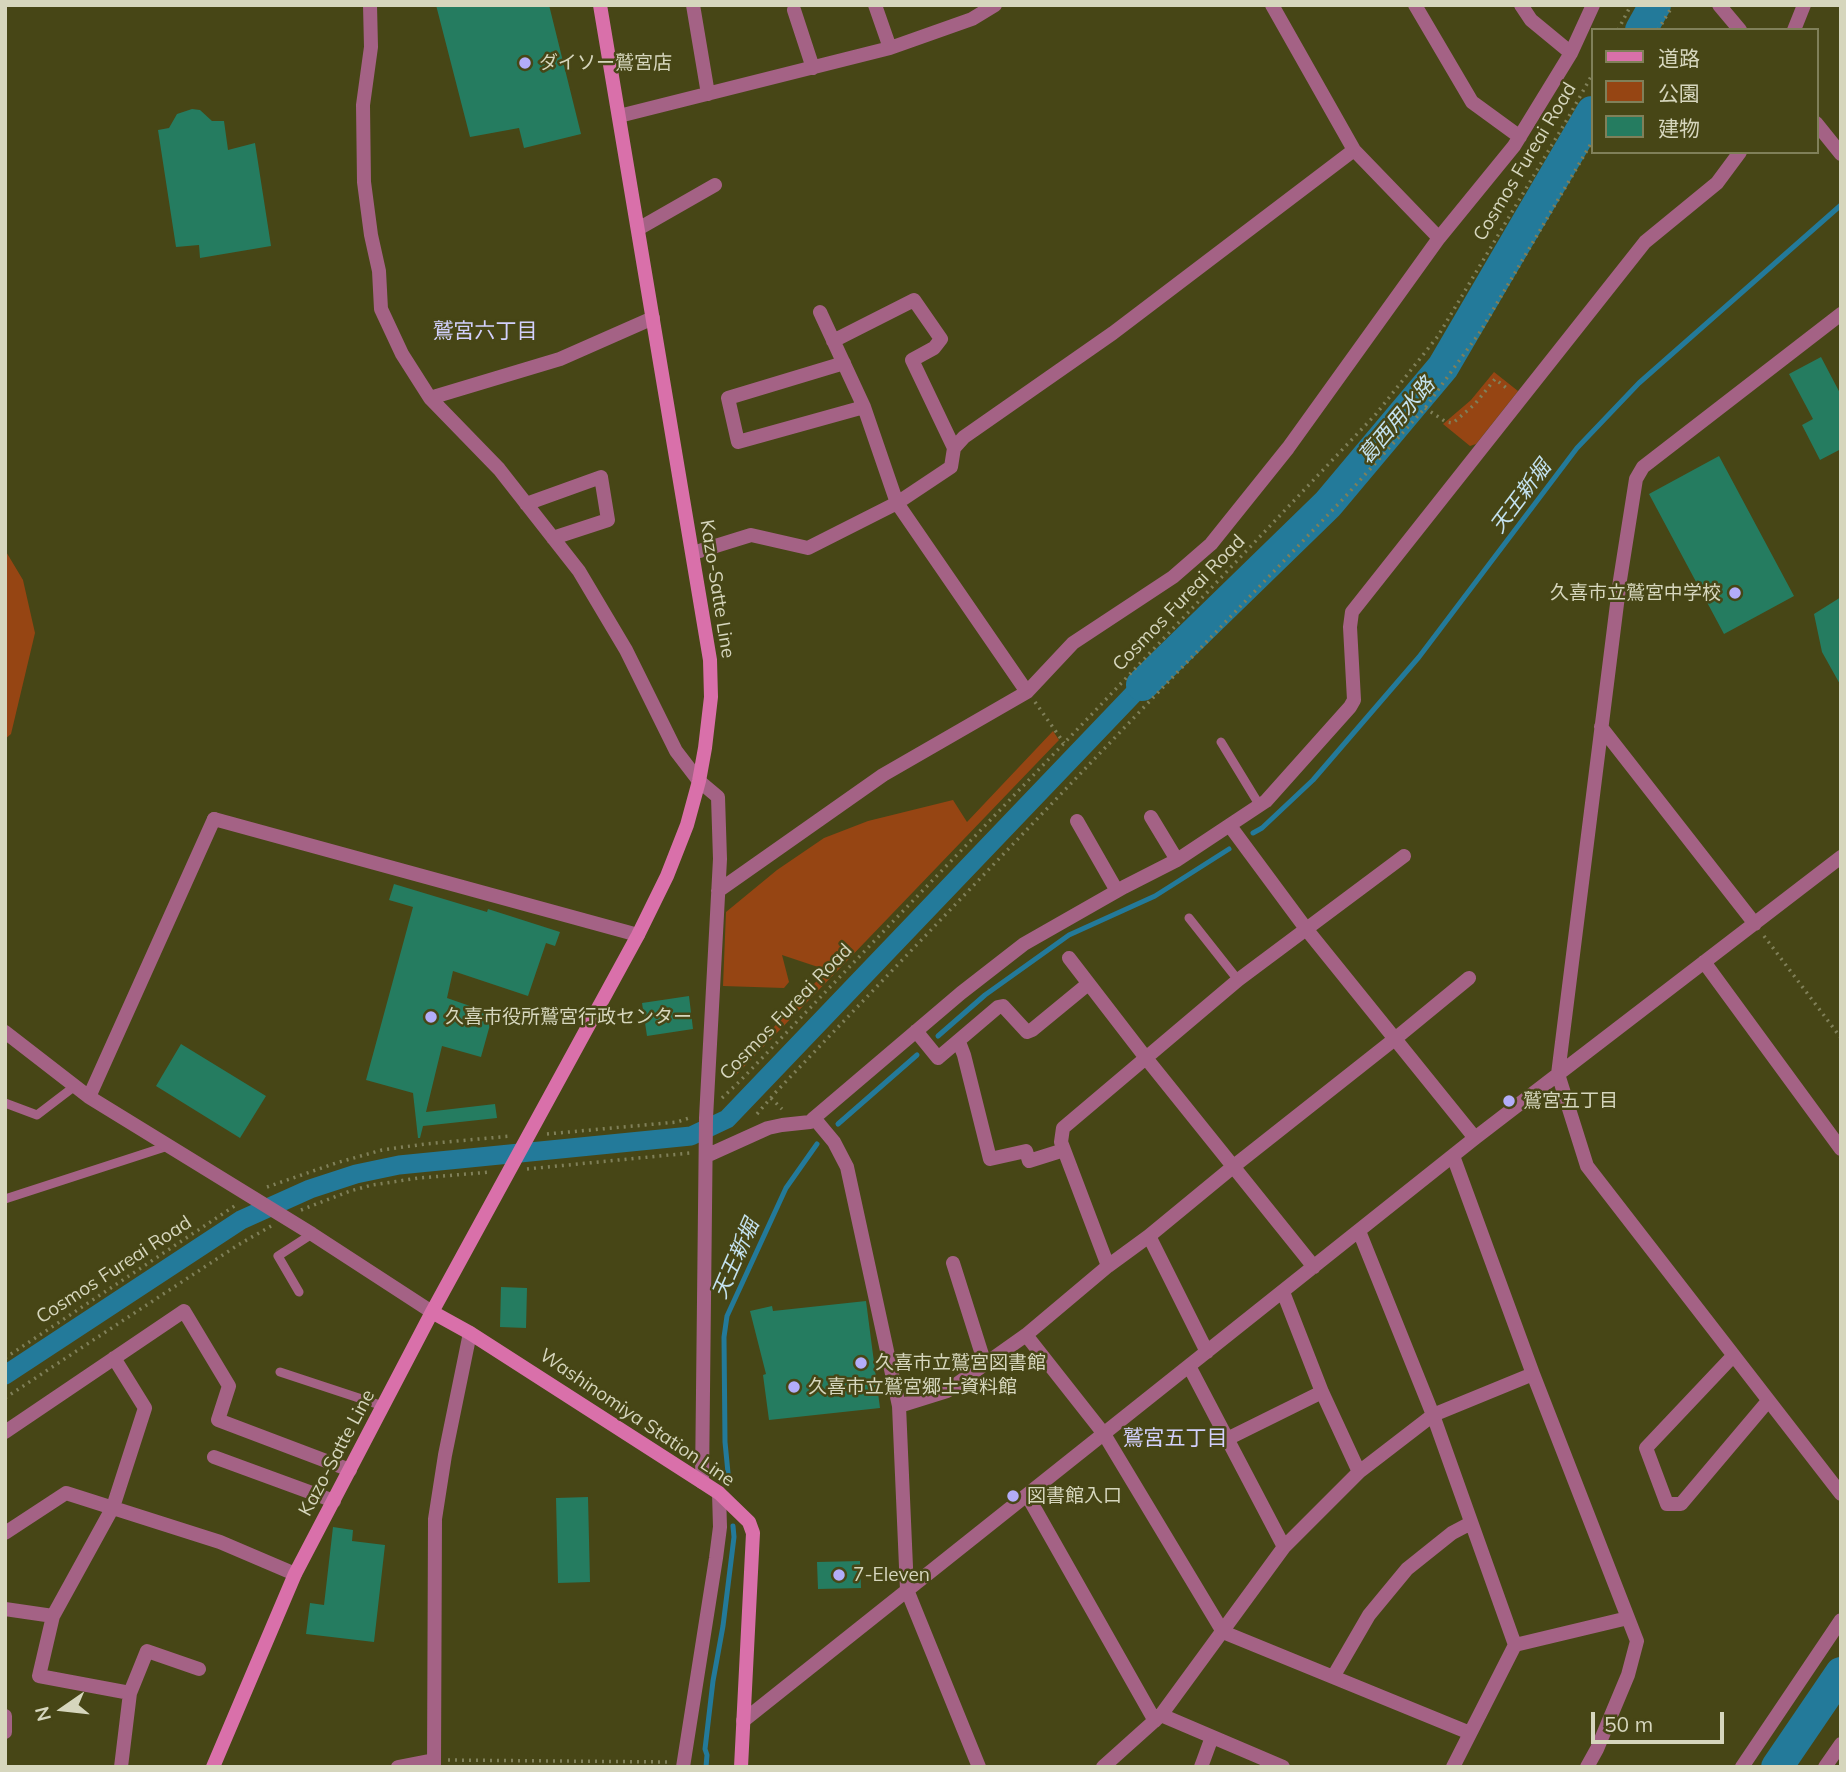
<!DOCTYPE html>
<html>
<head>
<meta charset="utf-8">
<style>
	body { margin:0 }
	#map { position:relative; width:1846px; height:1772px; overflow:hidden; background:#474616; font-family:Mulish,"Noto Sans JP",sans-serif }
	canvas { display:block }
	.frame { position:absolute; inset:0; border:7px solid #d6d6bd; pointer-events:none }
	.legend { position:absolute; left:1591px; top:28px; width:228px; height:126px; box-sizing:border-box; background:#474616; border:2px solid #808059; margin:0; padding:9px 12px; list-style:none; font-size:21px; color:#d6d6bd }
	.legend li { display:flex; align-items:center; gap:14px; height:35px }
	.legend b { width:35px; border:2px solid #808059 }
	.north { position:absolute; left:28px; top:1674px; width:70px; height:70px; -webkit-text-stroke:5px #474616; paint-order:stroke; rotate:256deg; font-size:19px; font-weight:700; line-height:28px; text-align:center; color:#d6d6bd }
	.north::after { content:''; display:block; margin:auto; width:24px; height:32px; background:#d6d6bd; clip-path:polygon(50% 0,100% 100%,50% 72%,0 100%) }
	.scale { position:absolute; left:1591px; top:1712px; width:133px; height:32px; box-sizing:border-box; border:4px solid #d6d6bd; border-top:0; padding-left:9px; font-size:21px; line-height:24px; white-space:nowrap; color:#d6d6bd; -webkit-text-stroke:5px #474616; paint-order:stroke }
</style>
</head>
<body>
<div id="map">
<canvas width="1846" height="1772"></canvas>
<div class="frame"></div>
<ul class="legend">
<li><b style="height:9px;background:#d970aa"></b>道路</li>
<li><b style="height:19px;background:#964513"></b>公園</li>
<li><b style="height:19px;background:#257c60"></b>建物</li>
</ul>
<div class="north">N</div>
<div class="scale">50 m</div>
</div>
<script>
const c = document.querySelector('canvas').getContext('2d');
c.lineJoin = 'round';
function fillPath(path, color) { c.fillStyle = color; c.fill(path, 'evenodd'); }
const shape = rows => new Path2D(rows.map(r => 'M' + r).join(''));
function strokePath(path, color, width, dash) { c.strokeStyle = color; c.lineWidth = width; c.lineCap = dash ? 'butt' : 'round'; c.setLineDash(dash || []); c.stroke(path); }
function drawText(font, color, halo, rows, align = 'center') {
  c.font = font + ' Mulish,"Noto Sans JP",sans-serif'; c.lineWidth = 5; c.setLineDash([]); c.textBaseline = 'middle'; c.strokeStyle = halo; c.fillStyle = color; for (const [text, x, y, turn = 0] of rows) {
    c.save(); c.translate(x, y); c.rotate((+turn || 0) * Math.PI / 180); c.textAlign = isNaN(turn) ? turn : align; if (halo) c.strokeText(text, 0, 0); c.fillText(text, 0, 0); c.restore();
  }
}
fillPath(shape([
	[1494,372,1518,391,1476,444,1470,446,1443,424,1471,400],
	[5,550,23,580,35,633,11,734,5,739],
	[1053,731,1059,740,842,966,734,1077,732,1072,827,970,782,955,789,982,784,988,723,986,726,912,777,870,824,838,868,821,953,800,967,822]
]), '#964513');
strokePath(shape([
	[1253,833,1262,828,1313,780,1419,657,1577,448,1639,383,1841,205],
	[938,1036,985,995,1069,935,1155,896,1229,849],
	[838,1124,917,1055],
	[729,1483,725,1442,724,1337,727,1316,786,1188,817,1144],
	[706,1767,707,1755,705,1749,713,1681,723,1626,734,1537,733,1526]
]), '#237a9a', 5);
strokePath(shape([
	[5,1375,241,1220,310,1189,356,1174,399,1165,691,1136,727,1119,1142,685]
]), '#237a9a', 19);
strokePath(shape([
	[1641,30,1655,5],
	[1142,685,1328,504,1443,367,1592,112],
	[1777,1767,1841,1673]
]), '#237a9a', 32);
fillPath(shape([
	[436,5,549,5,581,134,524,148,519,128,470,137],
	[192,109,200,110,212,121,224,121,228,150,255,143,271,246,200,258,199,245,176,247,158,130,169,128,177,114],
	[1821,357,1841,395,1841,449,1820,460,1802,425,1813,419,1789,374],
	[1719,456,1794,596,1724,634,1649,494],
	[1841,597,1841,686,1822,652,1814,614],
	[394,884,487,912,488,909,560,932,555,946,546,943,528,996,453,971,447,998,493,1014,481,1057,442,1046,426,1112,495,1104,497,1118,423,1126,420,1138,418,1138,413,1093,366,1080,413,907,389,900],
	[689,996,693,1029,647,1036,642,1003],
	[181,1044,266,1096,240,1138,156,1086],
	[501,1287,527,1288,526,1328,500,1327],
	[866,1301,880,1408,769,1420,763,1375,766,1374,750,1311,772,1306,773,1311],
	[588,1497,590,1582,558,1583,556,1498],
	[333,1527,353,1530,352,1541,385,1545,374,1642,306,1634,310,1603,324,1605],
	[860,1561,861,1588,818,1589,817,1562]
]), '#257c60');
strokePath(shape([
	[1618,30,1631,5],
	[1658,30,1673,5],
	[1425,408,1446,422,1453,423,1475,404,1495,379,1509,390],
	[1035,702,1064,743],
	[1764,936,1841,1038],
	[722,1098,740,1081,1093,713,1376,414,1438,336,1568,118,1592,75],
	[771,1098,782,1109],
	[757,1114,775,1093,1345,497,1425,408,1480,332,1592,142],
	[547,1134,677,1122,692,1117],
	[527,1169,690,1153],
	[267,1187,336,1163,382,1150,425,1144,511,1136],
	[301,1210,350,1191,372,1185,419,1178,491,1172],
	[5,1358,236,1205],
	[5,1398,238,1245,271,1226],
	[448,1760,667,1762]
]), '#808059', 3.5, [2, 5]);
strokePath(shape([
	[1221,742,1260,806],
	[1189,918,1238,980],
	[5,1103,37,1115,75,1086],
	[5,1199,168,1146],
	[299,1292,278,1256,312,1234],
	[280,1372,383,1406]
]), '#a46285', 9);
strokePath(shape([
	[370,5,371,47,363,105,364,182,371,235,379,271,381,309,402,354,430,398,499,469,579,571,626,650,676,751,699,781,718,797,720,859,706,1118,702,1482],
	[693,5,708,94],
	[875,5,890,48],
	[1272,5,1354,150,1439,238],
	[1415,5,1472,102,1520,137],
	[1521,5,1531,20,1571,53],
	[1719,5,1740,30],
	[794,10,813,68],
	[1794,30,1804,5],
	[619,116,890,48,972,19,995,5],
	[1816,123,1841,154],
	[638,229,715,185],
	[820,312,864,407,897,503,1027,692],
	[1841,314,1643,467,1636,479,1620,580,1558,1074,1587,1166,1841,1494],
	[833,341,914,300,941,339,934,348,912,360,954,448],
	[844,363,728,398,738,442,864,407],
	[430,398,560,359,653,318],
	[526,504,601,477,608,520,553,538],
	[693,553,751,535,808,548,897,503,951,467,954,448,964,437,1113,333,1354,150],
	[1601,727,1755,924],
	[1151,817,1177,860],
	[214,819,638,935],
	[1077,821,1117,891],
	[1230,826,1307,930,1475,1138],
	[718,891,883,775,1027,692,1073,643,1173,577,1211,544,1288,448,1439,238,1514,146,1571,53,1593,5],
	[1069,958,1146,1058,1314,1267],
	[1704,962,1841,1149],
	[916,1031,938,1058,998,1007,1003,1006,1027,1032,1032,1030,1088,984],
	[959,1042,964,1055,990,1159,1026,1151,1029,1161,1064,1150],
	[814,1118,961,993,1024,944,1124,887,1177,860,1266,801,1350,707,1354,700,1350,627,1352,612,1645,242,1717,183,1740,152],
	[706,1156,768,1128,782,1125,810,1122,814,1118,834,1142,847,1167,899,1406,907,1590,979,1767],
	[1453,1156,1533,1374,1637,1641,1628,1675,1597,1749,1587,1767],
	[1359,1231,1433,1415,1515,1645,1453,1767],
	[1149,1236,1207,1352],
	[953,1263,985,1364],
	[1108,1266,1061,1142,1063,1128,1238,980,1404,856],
	[1283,1292,1322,1392,1359,1472],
	[1026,1335,1104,1434,1223,1632,1470,1733],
	[1733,1356,1646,1448,1667,1504,1681,1504,1768,1401],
	[1189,1366,1284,1547],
	[899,1406,947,1391,1026,1335,1108,1266,1149,1236,1234,1166,1396,1038,1469,978],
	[5,1432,184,1311,229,1386,218,1420,350,1470],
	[1227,1439,1322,1392],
	[214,1457,334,1501],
	[1027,1495,1155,1721],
	[5,1533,66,1493,220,1542,295,1574],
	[5,1609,53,1616,113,1507,145,1408,114,1358],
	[53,1616,39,1676,130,1693,147,1651,199,1669],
	[1515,1645,1628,1618],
	[1333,1677,1369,1615,1407,1569,1452,1533,1471,1523],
	[1161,1715,1283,1767],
	[5,1716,5,1732],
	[743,1721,1475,1138,1841,857],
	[121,1767,130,1693],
	[398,1767,434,1760],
	[434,1767,435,1519,445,1455,470,1333],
	[683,1767,716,1558,720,1527,719,1493],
	[1103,1767,1161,1715,1284,1547,1359,1472,1433,1415,1533,1374],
	[1201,1767,1212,1737],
	[1742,1767,1841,1620]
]), '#a46285', 14);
strokePath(shape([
	[5,1032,89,1097,312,1234,432,1312],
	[89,1097,214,819],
	[1825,1767,1841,1744]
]), '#a46285', 14);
strokePath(shape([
	[432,1312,470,1333,702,1482,719,1493,749,1522,753,1533,741,1767],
	[213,1767,295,1574,432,1312,638,935,667,876,687,825,699,781,705,748,711,697,710,660,600,5]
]), '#d970aa', 14);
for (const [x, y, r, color] of [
	[525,63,7,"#b3adf9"],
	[1735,593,7,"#b3adf9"],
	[431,1017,7,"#b3adf9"],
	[1509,1101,7,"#b3adf9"],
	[861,1363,7,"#b3adf9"],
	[794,1387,7,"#b3adf9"],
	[1013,1496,7,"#b3adf9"],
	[839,1575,7,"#b3adf9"]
]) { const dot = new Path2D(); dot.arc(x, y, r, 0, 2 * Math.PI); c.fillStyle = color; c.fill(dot); strokePath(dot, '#474616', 2.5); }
drawText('19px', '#d6d6bd', '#474616', [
	["ダイソー鷲宮店",539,63],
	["久喜市立鷲宮中学校",1721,593,"right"],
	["久喜市役所鷲宮行政センター",445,1017],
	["鷲宮五丁目",1523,1101],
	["久喜市立鷲宮図書館",875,1363],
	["久喜市立鷲宮郷土資料館",808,1387],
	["図書館入口",1027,1496],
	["7-Eleven",853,1575]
], 'left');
drawText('19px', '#d6d6bd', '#474616', [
	["Cosmos Fureai Road",1525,162,-59],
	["Kazo-Satte Line",717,589,81],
	["Cosmos Fureai Road",1179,603,-46],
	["Cosmos Fureai Road",786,1012,-46],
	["Cosmos Fureai Road",114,1270,-33],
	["Washinomiya Station Line",637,1418,34],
	["Kazo-Satte Line",337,1453,-62]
]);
drawText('21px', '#d2d0fc', '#474616', [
	["鷲宮六丁目",485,332],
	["鷲宮五丁目",1175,1439]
]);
drawText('italic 21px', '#c4e2f0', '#474616', [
	["葛西用水路",1397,421,-50],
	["天王新堀",1521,497,-53],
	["天王新堀",736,1259,-66]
]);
</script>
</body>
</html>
